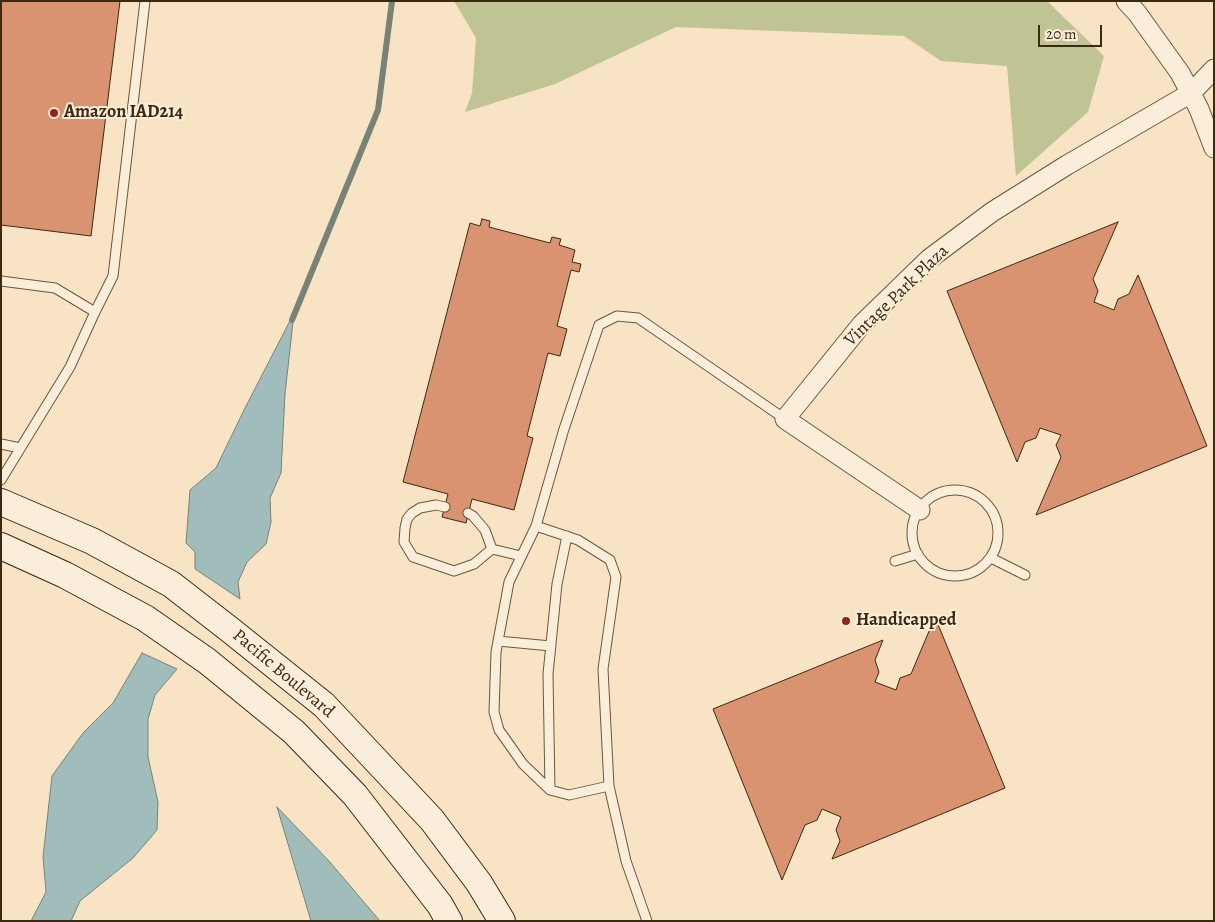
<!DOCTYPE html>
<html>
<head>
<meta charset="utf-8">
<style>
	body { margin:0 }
	#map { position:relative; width:1215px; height:922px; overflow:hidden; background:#f8e4c5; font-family:Alegreya,serif }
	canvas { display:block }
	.frame { position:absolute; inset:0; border:2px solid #3b2910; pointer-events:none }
	.scale { position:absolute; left:1038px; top:25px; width:64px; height:22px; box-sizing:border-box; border:2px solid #3b2910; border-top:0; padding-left:6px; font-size:15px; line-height:18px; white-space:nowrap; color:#3b2910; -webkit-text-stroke:4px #faedd9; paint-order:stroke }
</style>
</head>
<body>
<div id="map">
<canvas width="1215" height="922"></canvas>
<div class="frame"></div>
<div class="scale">20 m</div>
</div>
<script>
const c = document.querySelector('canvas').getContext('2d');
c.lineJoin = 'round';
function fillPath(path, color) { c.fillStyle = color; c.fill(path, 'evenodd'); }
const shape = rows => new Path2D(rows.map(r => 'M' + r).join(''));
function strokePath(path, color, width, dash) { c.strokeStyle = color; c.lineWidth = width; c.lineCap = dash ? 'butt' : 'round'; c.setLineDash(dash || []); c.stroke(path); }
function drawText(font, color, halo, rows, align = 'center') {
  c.font = font + ' Alegreya,serif'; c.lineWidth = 4; c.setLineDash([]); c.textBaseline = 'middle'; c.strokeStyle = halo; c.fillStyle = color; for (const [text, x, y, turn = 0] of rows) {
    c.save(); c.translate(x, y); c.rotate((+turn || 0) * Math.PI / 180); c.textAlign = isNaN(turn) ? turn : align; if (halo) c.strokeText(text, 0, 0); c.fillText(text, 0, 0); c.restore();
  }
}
fillPath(shape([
	[454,1,1047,1,1104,56,1088,112,1016,176,1007,66,941,61,904,36,676,27,555,84,465,112,472,93,476,38]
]), '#c0c393');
const water = shape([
	[294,313,285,394,281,473,270,498,271,522,266,544,247,562,238,582,240,599,195,569,195,552,186,543,190,490,216,468,244,410,294,313],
	[142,653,177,669,155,695,148,719,148,757,158,802,157,830,133,858,80,901,71,921,31,921,46,892,43,857,52,776,83,733,113,703,142,653],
	[277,807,329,861,380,921,311,921,277,807]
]);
fillPath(water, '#a0bdbc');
strokePath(water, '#788277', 1);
strokePath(shape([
	[292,320,378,110,392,1]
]), '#788277', 6);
const building = shape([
	[1,1,120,1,91,236,1,225,1,1],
	[482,219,490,221,489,227,550,243,552,237,561,239,559,245,575,250,572,262,581,264,579,272,571,270,557,326,567,329,560,356,548,353,527,436,533,438,514,510,472,499,466,523,442,517,448,494,403,482,470,223,480,226,482,219],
	[1118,222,1093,279,1098,291,1094,302,1114,310,1118,299,1129,294,1138,275,1207,446,1036,515,1061,457,1056,445,1061,435,1040,428,1036,438,1025,442,1017,462,947,291,1118,222],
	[935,617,1005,788,832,859,840,841,836,830,841,817,822,809,817,820,805,825,782,880,713,709,883,640,875,660,879,672,875,682,896,690,900,678,911,674,935,617]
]);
fillPath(building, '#da9371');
strokePath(building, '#3b2910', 1);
const lane = shape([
	[1,281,55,288,95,312,70,367,1,480],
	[95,312,113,276,145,1],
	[1,444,20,448],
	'912 533a43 43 0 1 1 86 0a43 43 0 1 1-86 0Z',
	[445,507,436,505,420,508,412,513,407,519,405,528,404,542,413,557,454,571,474,564,492,549,521,556],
	[468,513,473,516,485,530,492,549],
	[536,526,578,540,610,560,616,577,603,669,609,786],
	[991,558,1025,575],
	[895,561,918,554],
	[498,641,551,646],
	[550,790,548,674,557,584,567,536],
	[647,921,626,861,609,786,569,795,550,790,523,764,499,730,494,712,496,652,509,582,536,526,564,429,599,325,617,316,638,318,785,419]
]);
const street = shape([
	[1126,1,1137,13,1180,73,1199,109,1214,148],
	[920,510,785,419,862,324,929,259,992,212,1067,165,1191,93,1214,69]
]);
const secondary = shape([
	[1,502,92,541,171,584,229,629,324,705,432,820,479,883,502,921],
	[1,546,65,575,145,618,207,661,294,732,355,795,440,905,449,921]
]);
strokePath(lane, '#6a583d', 11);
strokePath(street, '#6a583d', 21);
strokePath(secondary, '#3b2910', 28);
strokePath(lane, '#faedd9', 9);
strokePath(street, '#faedd9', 19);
strokePath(secondary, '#faedd9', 26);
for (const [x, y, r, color] of [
	[54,113,5,"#8f2418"],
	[846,621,5,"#8f2418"]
]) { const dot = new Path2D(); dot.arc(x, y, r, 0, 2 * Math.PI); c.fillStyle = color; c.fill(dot); strokePath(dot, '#faedd9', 2); }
drawText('bold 18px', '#3b2910', '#faedd9', [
	["Amazon IAD214",64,113],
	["Handicapped",856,621]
], 'left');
drawText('18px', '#3b2910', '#faedd9', [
	["Vintage Park Plaza",897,296,-44],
	["Pacific Boulevard",283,674,40]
]);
</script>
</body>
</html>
